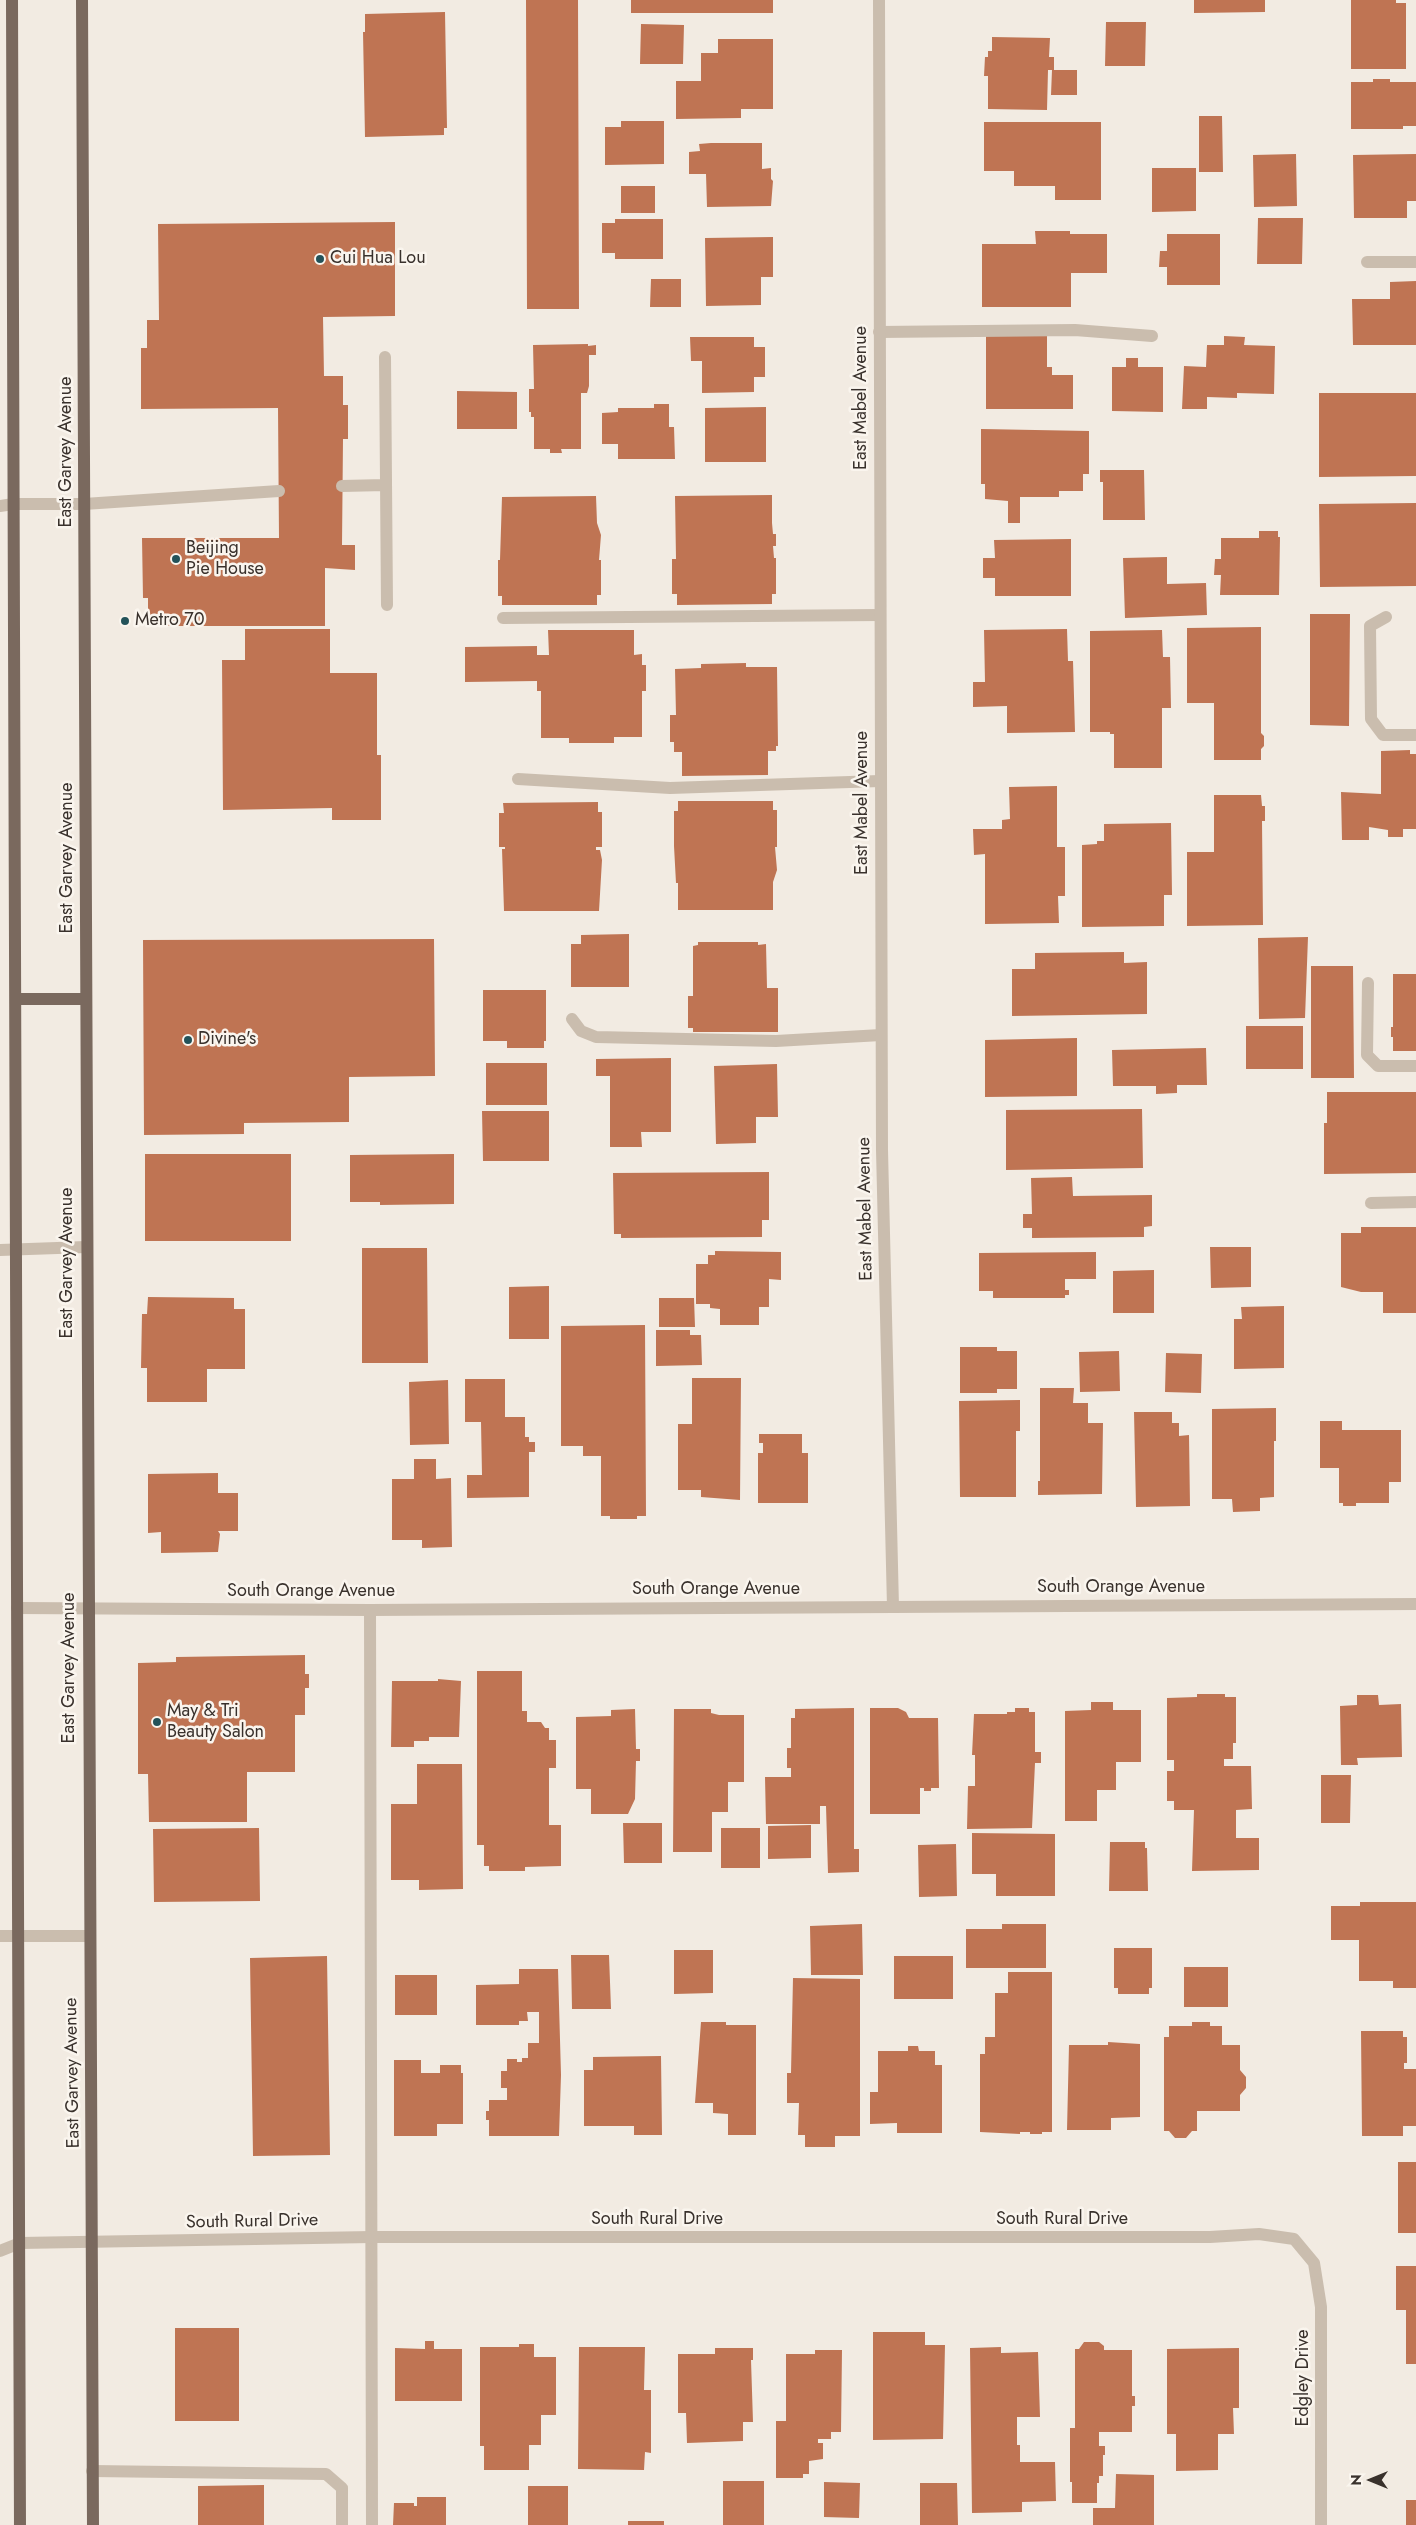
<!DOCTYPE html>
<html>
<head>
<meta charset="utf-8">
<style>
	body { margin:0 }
	#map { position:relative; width:1416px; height:2525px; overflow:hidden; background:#f2ebe2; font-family:Jost,sans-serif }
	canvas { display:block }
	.north { position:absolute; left:1346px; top:2455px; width:50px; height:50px; -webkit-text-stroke:4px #faf5ee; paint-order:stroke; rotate:270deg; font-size:14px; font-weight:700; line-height:20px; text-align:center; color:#39312c }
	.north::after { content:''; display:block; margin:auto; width:18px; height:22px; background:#39312c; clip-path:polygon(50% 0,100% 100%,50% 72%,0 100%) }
</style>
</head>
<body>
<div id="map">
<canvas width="1416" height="2525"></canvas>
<div class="north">N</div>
</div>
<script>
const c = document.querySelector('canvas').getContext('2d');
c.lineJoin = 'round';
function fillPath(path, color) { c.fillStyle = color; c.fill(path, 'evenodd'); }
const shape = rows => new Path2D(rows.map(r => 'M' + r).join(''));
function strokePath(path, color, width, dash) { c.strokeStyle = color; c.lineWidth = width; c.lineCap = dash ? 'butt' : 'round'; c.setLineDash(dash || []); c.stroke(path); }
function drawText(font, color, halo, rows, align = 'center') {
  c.font = font + ' Jost,sans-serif'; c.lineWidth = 5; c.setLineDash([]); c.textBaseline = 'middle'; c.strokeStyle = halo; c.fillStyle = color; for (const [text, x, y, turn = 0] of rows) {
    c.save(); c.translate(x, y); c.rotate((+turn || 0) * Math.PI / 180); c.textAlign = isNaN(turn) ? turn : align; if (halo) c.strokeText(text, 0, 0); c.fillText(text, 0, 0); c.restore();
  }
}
fillPath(shape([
	[526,0,578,0,579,309,527,309],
	[631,0,773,0,773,13,631,13],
	[1194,0,1265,0,1265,12,1194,13],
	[1351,0,1396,0,1396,3,1406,3,1406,69,1351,69],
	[445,12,447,128,444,128,444,135,365,137,363,32,365,32,365,14],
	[1106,22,1146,22,1145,66,1105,66],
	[641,24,684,25,683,64,640,64],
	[992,37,1050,38,1049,57,1054,57,1054,70,1077,70,1077,95,1051,95,1052,70,1048,70,1047,110,988,109,988,76,984,76,985,57,988,57,988,51,992,51],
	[718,39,773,39,773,109,741,109,741,118,676,119,676,81,701,81,701,53,718,53],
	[1373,79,1390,79,1390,82,1416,82,1416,126,1403,126,1403,129,1351,129,1351,82,1373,82],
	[1199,116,1222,116,1223,172,1199,172],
	[621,121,664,121,664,164,605,165,605,127,621,127],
	[984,122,1101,122,1101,200,1055,200,1055,186,1014,186,1014,171,984,171],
	[711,143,762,143,762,169,771,168,771,179,773,181,771,206,707,207,706,174,689,174,689,152,700,151,699,144],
	[1296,154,1297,206,1254,207,1253,155],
	[1416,154,1416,201,1407,201,1407,218,1354,218,1353,155],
	[1152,168,1196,168,1196,211,1152,212],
	[621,186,655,186,655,213,621,213],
	[1258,218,1303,218,1302,264,1257,264],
	[615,219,663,219,663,259,615,259,615,253,602,253,602,223,615,223],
	[395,222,395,316,323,317,324,376,343,376,343,405,348,405,348,439,343,439,342,545,355,545,355,570,325,568,325,626,148,626,148,598,143,598,142,538,279,538,278,408,141,409,141,348,147,348,147,320,159,320,158,224],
	[1035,231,1070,231,1070,234,1107,234,1107,273,1071,273,1071,307,982,307,982,244,1036,244],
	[1167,234,1220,234,1220,285,1167,285,1167,267,1159,267,1160,251,1167,251],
	[773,237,773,277,761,277,761,305,706,306,705,238],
	[651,279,681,279,681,307,650,307],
	[1416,281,1416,345,1353,345,1352,299,1390,299,1390,282],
	[986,334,1047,334,1047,367,1052,367,1052,375,1073,375,1073,409,986,409],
	[1224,336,1245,337,1244,345,1275,346,1274,394,1237,393,1237,398,1207,397,1207,409,1182,409,1184,366,1206,367,1207,345,1224,345],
	[690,337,754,337,754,347,765,347,765,377,754,377,754,392,702,393,702,361,691,361],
	[588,344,588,346,596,345,596,355,589,355,589,386,587,393,581,393,581,449,561,449,562,453,550,453,550,449,534,449,534,417,531,417,531,412,529,412,529,389,534,389,533,345],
	[1126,358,1138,358,1138,367,1163,367,1163,412,1112,411,1112,367,1126,367],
	[457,391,517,392,517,429,457,429],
	[1319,393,1416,393,1416,476,1319,477],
	[654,404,669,404,669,427,674,427,675,459,618,459,618,444,602,444,602,413,618,412,618,408,654,408],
	[766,407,766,462,705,462,705,408],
	[981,429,1089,431,1089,474,1083,474,1083,491,1059,491,1059,497,1020,497,1020,523,1008,523,1008,501,985,499,985,484,981,484],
	[1100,470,1144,470,1145,520,1103,520,1103,482,1100,482],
	[772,495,772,523,773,534,776,534,776,546,773,546,774,558,776,558,776,594,772,594,772,604,677,605,677,594,672,594,672,559,676,559,675,496],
	[596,496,597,523,601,535,599,560,601,560,601,595,597,595,597,605,502,605,502,596,498,596,498,560,500,560,502,497],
	[1416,503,1416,586,1320,587,1319,504],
	[1259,531,1278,531,1278,537,1280,537,1279,595,1220,595,1221,575,1214,575,1215,559,1221,559,1221,538,1259,538],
	[1071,539,1071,596,995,596,995,578,983,578,983,558,995,558,994,540],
	[1167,557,1167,584,1206,583,1207,615,1125,618,1123,558],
	[1310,614,1350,614,1349,726,1310,725],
	[1261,627,1261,733,1264,736,1264,746,1261,749,1261,760,1214,760,1214,703,1187,703,1187,628],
	[245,629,330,629,330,673,377,673,377,755,381,755,381,820,332,820,332,808,223,810,222,660,245,660],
	[1067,629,1068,661,1073,661,1075,732,1007,733,1007,706,973,707,973,682,985,682,984,630],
	[548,630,634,630,634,655,642,654,642,665,646,665,646,691,642,691,642,737,614,737,614,743,569,743,569,738,541,738,541,691,537,691,537,681,465,682,465,647,537,646,537,655,549,655],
	[1162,630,1163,657,1170,657,1171,708,1162,708,1162,768,1114,768,1114,734,1110,734,1110,732,1090,732,1090,631],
	[746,663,746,667,777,667,778,746,776,746,776,751,768,751,768,775,682,776,682,752,674,752,674,742,670,742,670,715,676,715,675,669,701,668,701,664],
	[1410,750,1410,754,1416,754,1416,829,1403,829,1403,837,1388,837,1388,830,1369,827,1369,840,1342,840,1341,792,1381,794,1381,751],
	[1057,786,1057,847,1065,847,1065,896,1058,896,1059,923,985,924,985,854,974,855,973,829,1002,829,1002,820,1010,819,1009,787],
	[1214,795,1261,795,1262,806,1265,806,1265,821,1262,821,1263,925,1187,926,1187,852,1214,852],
	[678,801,773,801,773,810,777,810,777,847,775,847,777,870,773,882,773,910,678,910,678,883,676,883,674,846,674,811,678,811],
	[598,802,598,812,602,812,602,847,596,847,596,850,600,850,602,860,599,911,504,911,502,849,505,849,505,847,499,847,499,813,504,813,503,803],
	[1171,823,1172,895,1164,895,1164,926,1082,927,1082,845,1097,844,1097,841,1104,841,1104,824],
	[629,934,629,987,571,987,571,944,581,944,581,935],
	[1308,937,1305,1018,1259,1019,1258,938],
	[434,939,435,1076,349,1077,349,1122,244,1123,244,1134,144,1135,143,940],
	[698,942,758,942,758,945,766,944,767,988,778,988,778,1032,693,1032,693,1028,688,1028,688,996,693,996,693,946,698,945],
	[1124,952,1124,963,1147,962,1147,1014,1012,1016,1012,969,1035,969,1035,953],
	[1311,966,1353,966,1354,1078,1311,1078],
	[1393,974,1416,974,1416,1051,1393,1051,1393,1037,1391,1037,1391,1027,1393,1027],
	[483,990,546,990,546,1041,544,1041,544,1048,507,1048,507,1041,483,1041],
	[1246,1026,1303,1026,1303,1069,1246,1069],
	[1077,1038,1077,1096,985,1097,985,1040],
	[1206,1048,1207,1085,1177,1085,1177,1093,1156,1094,1156,1086,1113,1086,1112,1050],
	[671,1058,671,1132,641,1132,642,1147,610,1147,610,1076,596,1076,596,1059],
	[486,1063,547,1063,547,1105,486,1105],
	[777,1064,778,1117,756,1117,756,1143,716,1144,714,1066],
	[1327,1092,1416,1092,1416,1173,1324,1174,1324,1123,1327,1123],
	[1142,1109,1143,1168,1006,1170,1006,1110],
	[482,1111,549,1111,549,1161,483,1161],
	[145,1154,291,1154,291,1241,145,1241],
	[454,1154,454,1204,380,1205,380,1202,350,1202,350,1155],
	[769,1172,769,1220,762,1220,762,1237,621,1238,621,1234,614,1234,613,1173],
	[1072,1177,1073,1196,1152,1195,1152,1226,1144,1227,1144,1237,1032,1238,1032,1228,1023,1228,1023,1214,1032,1214,1031,1178],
	[1361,1227,1416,1227,1416,1313,1383,1313,1383,1292,1361,1292,1341,1287,1341,1233,1361,1233],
	[1210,1247,1251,1247,1251,1287,1211,1288],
	[362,1248,427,1248,428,1363,362,1363],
	[715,1251,781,1252,781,1280,769,1279,769,1307,759,1307,759,1325,720,1325,720,1309,710,1308,710,1304,696,1304,696,1264,708,1264,708,1255,715,1255],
	[1096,1252,1096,1279,1065,1279,1065,1290,1069,1290,1069,1295,1065,1295,1065,1298,993,1298,993,1291,979,1291,979,1253],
	[1154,1270,1154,1313,1113,1313,1113,1271],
	[549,1286,549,1339,509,1339,509,1287],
	[148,1297,234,1298,234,1309,245,1309,245,1369,207,1369,207,1402,147,1402,147,1368,141,1368,142,1314,147,1314],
	[659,1298,694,1298,695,1327,659,1327],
	[1284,1306,1284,1368,1234,1369,1234,1319,1242,1319,1241,1307],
	[645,1325,646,1516,637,1516,637,1519,610,1519,610,1516,601,1516,601,1456,583,1456,583,1446,561,1446,561,1326],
	[656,1330,690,1330,690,1335,701,1335,702,1365,656,1366],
	[960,1347,997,1347,997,1351,1017,1351,1017,1389,997,1389,997,1393,960,1393],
	[1119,1351,1120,1391,1080,1392,1079,1352],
	[1166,1353,1202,1354,1201,1393,1165,1392],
	[692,1378,741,1378,740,1500,701,1497,701,1490,678,1490,678,1424,692,1424],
	[465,1379,505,1379,505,1417,525,1417,525,1437,529,1437,529,1442,535,1442,535,1452,529,1452,529,1497,467,1498,467,1475,482,1475,481,1422,465,1422],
	[448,1380,449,1444,410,1445,409,1382],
	[1040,1388,1074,1388,1073,1403,1088,1403,1088,1423,1103,1423,1102,1494,1038,1495,1038,1481,1040,1481],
	[1020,1400,1020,1431,1016,1431,1016,1497,960,1497,959,1401],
	[1276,1408,1276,1441,1274,1441,1274,1497,1260,1498,1260,1511,1233,1512,1232,1499,1212,1499,1212,1409],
	[1134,1412,1172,1412,1172,1423,1179,1423,1179,1436,1189,1435,1190,1506,1136,1507],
	[1320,1421,1342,1421,1342,1430,1401,1430,1401,1482,1389,1482,1389,1503,1356,1503,1356,1506,1343,1506,1343,1503,1339,1503,1339,1468,1320,1468],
	[759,1434,802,1434,802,1453,808,1453,808,1503,758,1503,758,1453,763,1453,763,1443,759,1443],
	[414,1459,436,1459,436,1479,451,1478,452,1547,422,1548,422,1540,392,1540,392,1479,414,1479],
	[218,1473,218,1493,238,1493,238,1531,218,1531,220,1534,218,1552,161,1553,161,1532,148,1533,148,1474],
	[305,1655,305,1674,309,1674,309,1688,305,1688,305,1715,295,1715,295,1772,247,1772,247,1822,149,1822,148,1774,138,1774,138,1663,176,1662,176,1657],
	[477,1671,522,1671,522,1711,527,1711,527,1722,541,1722,545,1728,549,1728,549,1740,556,1740,556,1768,549,1768,549,1825,561,1825,561,1866,525,1867,525,1871,489,1871,489,1866,484,1866,484,1845,477,1845],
	[438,1679,461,1681,459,1737,429,1737,429,1741,414,1741,414,1747,391,1747,392,1681,438,1681],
	[1197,1694,1225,1694,1225,1697,1236,1697,1236,1743,1233,1743,1233,1759,1224,1759,1224,1766,1251,1766,1252,1809,1236,1810,1236,1838,1259,1838,1259,1870,1192,1871,1194,1810,1174,1810,1174,1801,1167,1801,1167,1771,1174,1771,1174,1760,1167,1760,1167,1698,1197,1697],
	[1357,1695,1378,1695,1379,1705,1401,1704,1402,1757,1357,1758,1358,1765,1341,1765,1340,1706,1357,1705],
	[1091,1702,1113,1702,1113,1710,1141,1710,1141,1762,1116,1762,1116,1790,1097,1790,1097,1821,1065,1821,1065,1711,1091,1710],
	[854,1708,854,1849,859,1849,859,1872,828,1873,826,1806,820,1806,820,1824,766,1824,765,1777,791,1777,791,1768,787,1768,787,1748,791,1748,791,1718,795,1718,795,1709],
	[870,1708,898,1708,906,1712,909,1718,938,1718,939,1788,931,1788,931,1791,924,1791,924,1788,920,1788,920,1814,870,1814],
	[1015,1708,1029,1708,1029,1712,1035,1712,1035,1752,1041,1752,1041,1763,1035,1763,1032,1828,967,1829,968,1786,975,1786,975,1755,972,1755,974,1714,1007,1714,1007,1712,1015,1712],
	[635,1709,636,1749,640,1749,640,1761,636,1761,635,1799,628,1814,591,1814,591,1789,576,1789,576,1717,611,1716,611,1710],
	[674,1709,711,1709,711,1713,719,1715,744,1715,744,1782,728,1782,728,1812,712,1812,712,1852,673,1852],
	[417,1764,462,1764,463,1889,419,1890,419,1880,391,1880,391,1804,417,1804],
	[1321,1775,1351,1775,1350,1823,1321,1823],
	[623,1823,662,1823,662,1863,624,1863],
	[811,1825,811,1858,768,1859,768,1826],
	[259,1828,260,1901,154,1902,153,1829],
	[721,1828,760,1828,760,1868,721,1868],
	[972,1833,1055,1834,1055,1896,996,1896,996,1874,972,1874],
	[1110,1842,1145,1842,1145,1848,1147,1848,1148,1891,1109,1891],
	[956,1844,957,1896,919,1897,918,1845],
	[1360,1902,1416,1902,1416,1988,1393,1988,1393,1981,1359,1981,1359,1940,1331,1940,1331,1906,1360,1906],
	[862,1924,863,1975,811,1975,810,1926],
	[1002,1924,1046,1924,1046,1968,966,1968,966,1929,1002,1929],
	[1114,1948,1152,1948,1152,1988,1149,1988,1149,1994,1118,1994,1118,1988,1114,1988],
	[674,1950,713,1950,713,1993,674,1994],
	[571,1955,609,1955,611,2009,572,2009],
	[327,1956,330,2155,253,2156,250,1958],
	[894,1956,953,1956,953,1999,894,1999],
	[1184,1967,1228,1967,1228,2007,1184,2007],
	[519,1969,558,1969,561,2075,559,2136,489,2136,489,2120,486,2120,486,2111,489,2111,489,2100,507,2100,507,2088,501,2088,501,2071,507,2071,507,2059,517,2059,517,2062,522,2062,522,2058,528,2058,528,2043,539,2043,539,2012,527,2012,528,2021,519,2021,519,2025,476,2025,476,1985,519,1984],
	[1008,1972,1052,1972,1052,2132,1042,2132,1042,2134,1030,2134,1030,2132,1020,2132,1020,2134,980,2132,980,2054,985,2054,985,2037,995,2037,995,1993,1008,1993],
	[395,1975,437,1975,437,2015,395,2015],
	[793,1978,860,1979,860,2136,835,2136,835,2147,805,2147,805,2135,798,2135,799,2103,787,2103,787,2073,791,2073],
	[701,2022,726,2022,726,2025,756,2025,756,2135,728,2135,728,2114,713,2113,713,2103,695,2103],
	[1192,2022,1210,2022,1210,2026,1222,2026,1222,2045,1240,2045,1240,2070,1246,2077,1246,2088,1240,2095,1240,2111,1197,2111,1197,2131,1192,2131,1186,2138,1175,2138,1169,2131,1164,2131,1164,2037,1169,2037,1169,2026,1192,2026],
	[1361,2031,1403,2031,1403,2037,1407,2037,1407,2063,1404,2063,1404,2069,1416,2069,1416,2126,1403,2126,1403,2136,1362,2136],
	[1108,2042,1140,2044,1140,2117,1111,2118,1111,2130,1067,2130,1069,2045,1108,2045],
	[908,2046,918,2046,919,2051,935,2051,935,2065,942,2065,942,2133,897,2133,897,2123,870,2124,870,2092,878,2092,878,2051,908,2051],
	[661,2056,662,2135,634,2135,634,2126,584,2126,584,2070,593,2070,593,2057],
	[394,2060,421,2060,421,2073,440,2073,440,2065,461,2065,461,2073,463,2073,463,2124,437,2124,437,2136,394,2136],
	[1398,2162,1416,2162,1416,2233,1398,2233],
	[1396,2266,1416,2266,1416,2364,1406,2364,1406,2310,1396,2310],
	[175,2328,239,2328,239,2421,175,2421],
	[873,2332,925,2332,925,2345,945,2345,943,2439,873,2440],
	[425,2341,434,2341,434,2349,462,2349,462,2401,395,2401,395,2348,425,2349],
	[1084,2342,1099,2342,1104,2346,1104,2350,1132,2350,1132,2396,1135,2396,1135,2406,1132,2406,1132,2432,1099,2432,1099,2446,1105,2446,1105,2455,1103,2455,1103,2476,1099,2476,1099,2483,1097,2483,1097,2503,1072,2503,1072,2482,1070,2482,1070,2428,1075,2428,1075,2349,1079,2349],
	[519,2344,534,2344,534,2357,556,2357,556,2415,541,2415,541,2445,529,2445,529,2470,484,2470,484,2446,480,2446,480,2347,519,2347],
	[579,2347,645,2347,644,2390,651,2390,651,2453,645,2452,644,2470,578,2469],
	[1001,2347,1001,2353,1038,2352,1040,2417,1017,2417,1017,2445,1020,2445,1020,2462,1055,2462,1056,2501,1022,2502,1022,2512,972,2513,970,2348],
	[715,2348,753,2348,753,2360,751,2360,753,2422,743,2422,743,2441,687,2443,686,2413,678,2413,678,2354,715,2354],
	[1239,2348,1239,2408,1233,2408,1234,2434,1218,2434,1218,2470,1176,2471,1176,2434,1167,2434,1167,2349],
	[815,2350,842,2350,841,2432,831,2432,831,2439,818,2439,818,2443,823,2443,823,2459,809,2461,809,2474,803,2474,803,2478,776,2478,776,2421,786,2421,786,2354,815,2354],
	[1116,2474,1154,2475,1154,2525,1093,2525,1093,2508,1115,2508],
	[723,2481,764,2481,764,2525,723,2525],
	[824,2482,860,2483,859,2518,824,2517],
	[920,2483,957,2483,958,2525,920,2525],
	[264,2485,264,2525,198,2525,198,2486],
	[528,2486,568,2486,568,2525,528,2525],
	[417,2497,446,2497,446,2525,393,2525,394,2503,414,2503,414,2506,417,2506],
	[1406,2500,1416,2500,1416,2525,1406,2525],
	[628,2521,664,2521,664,2525,628,2525]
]), '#bf7453');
strokePath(shape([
	[1367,262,1416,262],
	[879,332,1075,330,1152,336],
	[385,357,387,605],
	[342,486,385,485],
	[84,504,279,491],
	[1386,617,1370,626,1371,719,1383,735,1416,735],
	[503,618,880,615],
	[518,779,670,788,880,781],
	[1368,983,1367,1055,1378,1066,1416,1066],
	[572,1019,581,1031,596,1037,776,1041,881,1035],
	[1371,1203,1416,1202],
	[370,1610,372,2525],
	[0,2251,20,2243],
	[92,2471,326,2474,342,2488,342,2525]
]), '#cabdae', 12);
strokePath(shape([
	[879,0,882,1150,893,1607],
	[0,506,13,504,84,504],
	[0,1250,86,1247],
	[20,2243,372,2237,1210,2237,1259,2234,1294,2239,1314,2263,1321,2307,1321,2525]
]), '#cabdae', 12);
strokePath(shape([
	[17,1608,370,1610,1416,1604],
	[0,1936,89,1936]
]), '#cabdae', 12);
strokePath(shape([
	[12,0,20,2525],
	[82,0,93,2525],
	[16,999,86,999]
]), '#7a695e', 12);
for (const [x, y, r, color] of [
	[320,259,5,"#235259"],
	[176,559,5,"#235259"],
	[125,621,5,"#235259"],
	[188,1040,5,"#235259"],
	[157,1722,5,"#235259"]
]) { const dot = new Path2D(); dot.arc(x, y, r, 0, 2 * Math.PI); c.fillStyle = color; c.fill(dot); strokePath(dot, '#faf5ee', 2); }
drawText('18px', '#39312c', '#faf5ee', [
	["Cui Hua Lou",330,259],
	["Beijing",186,549],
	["Pie House",186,570],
	["Metro 70",135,621],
	["Divine's",198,1040],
	["May & Tri",167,1712],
	["Beauty Salon",167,1733]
], 'left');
drawText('18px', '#39312c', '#faf5ee', [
	["East Mabel Avenue",862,398,-90],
	["East Garvey Avenue",67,452,-90],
	["East Mabel Avenue",863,803,-90],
	["East Garvey Avenue",68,858,-90],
	["East Mabel Avenue",866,1209,-91],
	["East Garvey Avenue",68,1263,-90],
	["South Orange Avenue",1121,1588],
	["South Orange Avenue",716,1590],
	["South Orange Avenue",311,1592],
	["East Garvey Avenue",70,1668,-90],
	["East Garvey Avenue",73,2073,-91],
	["South Rural Drive",657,2220],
	["South Rural Drive",1062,2220],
	["South Rural Drive",252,2222,-1],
	["Edgley Drive",1304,2378,-90]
]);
</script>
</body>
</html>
